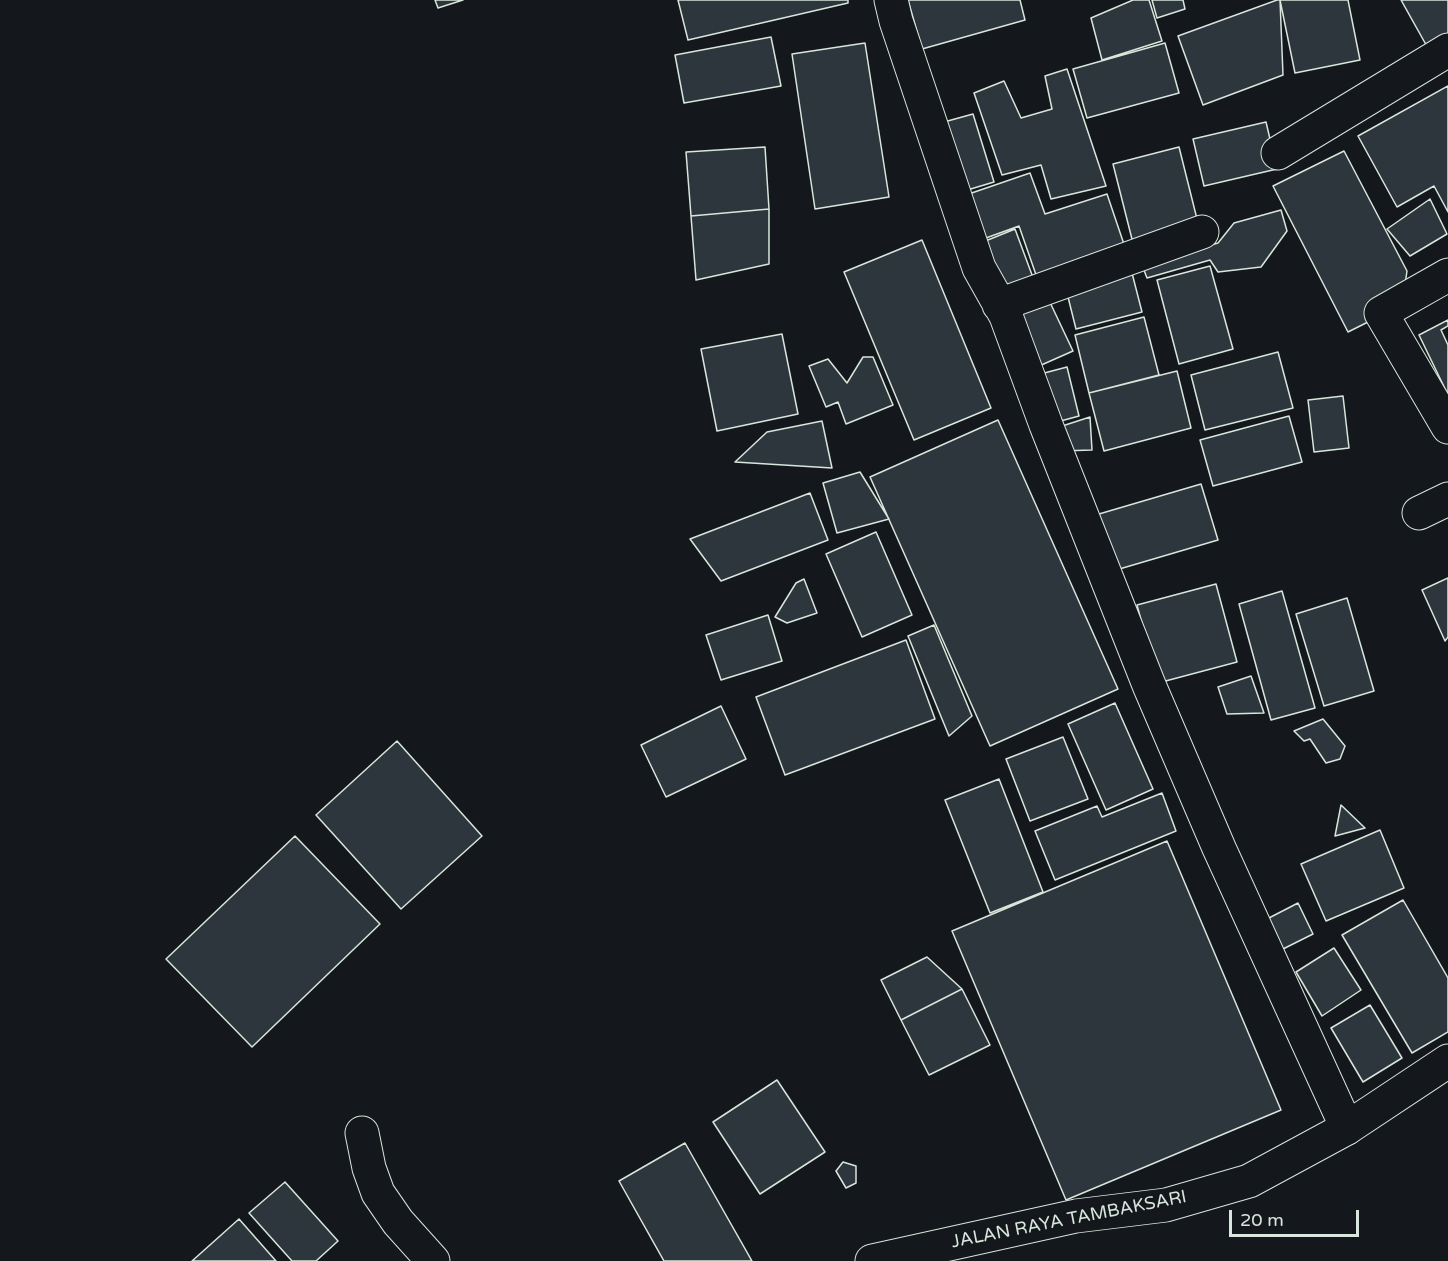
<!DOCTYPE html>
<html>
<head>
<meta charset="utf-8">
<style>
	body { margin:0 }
	#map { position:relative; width:1448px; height:1261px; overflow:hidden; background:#14181c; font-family:"Varela Round",sans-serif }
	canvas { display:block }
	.scale { position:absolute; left:1229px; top:1210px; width:130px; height:27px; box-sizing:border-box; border:3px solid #d8e6dc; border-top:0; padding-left:8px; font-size:18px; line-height:21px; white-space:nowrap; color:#d8e6dc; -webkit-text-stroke:4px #14181c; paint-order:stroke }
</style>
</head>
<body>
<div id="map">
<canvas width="1448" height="1261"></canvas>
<div class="scale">20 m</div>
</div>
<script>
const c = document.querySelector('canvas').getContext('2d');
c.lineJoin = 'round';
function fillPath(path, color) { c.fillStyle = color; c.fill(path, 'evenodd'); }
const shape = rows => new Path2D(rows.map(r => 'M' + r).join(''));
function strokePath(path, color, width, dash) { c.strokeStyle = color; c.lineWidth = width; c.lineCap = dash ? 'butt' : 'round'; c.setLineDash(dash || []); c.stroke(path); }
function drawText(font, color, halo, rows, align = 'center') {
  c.font = font + ' "Varela Round",sans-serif'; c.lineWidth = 4.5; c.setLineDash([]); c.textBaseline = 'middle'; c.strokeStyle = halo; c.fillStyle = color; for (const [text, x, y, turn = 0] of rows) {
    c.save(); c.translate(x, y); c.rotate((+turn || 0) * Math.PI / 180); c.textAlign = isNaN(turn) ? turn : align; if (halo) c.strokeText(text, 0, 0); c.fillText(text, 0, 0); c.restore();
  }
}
const building = shape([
	[435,0,463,0,438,8,435,0],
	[678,0,848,0,848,3,688,40,678,0],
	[908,0,1020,0,1025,20,922,49,908,0],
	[1133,0,1149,0,1162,41,1102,60,1091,18,1133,0],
	[1152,0,1183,0,1185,9,1157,18,1152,0],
	[1277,0,1280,0,1283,75,1203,105,1178,36,1277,0],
	[1280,0,1348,0,1360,60,1295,73,1280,0],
	[1401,0,1448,0,1448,51,1434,59,1401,0],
	[771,37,781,86,684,103,675,55,771,37],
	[865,43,889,197,815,209,792,54,865,43],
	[1165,43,1179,93,1087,118,1073,69,1165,43],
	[1067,69,1106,186,1051,199,1041,165,1002,175,974,93,1004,81,1021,118,1052,109,1045,76,1067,69],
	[1448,86,1448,212,1434,186,1397,207,1358,136,1448,86],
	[973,114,994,182,964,191,944,122,973,114],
	[1266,122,1277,169,1204,186,1193,139,1266,122],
	[765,147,769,209,691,216,686,152,765,147],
	[1179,147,1202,239,1136,255,1113,164,1179,147],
	[1344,151,1407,271,1402,305,1348,332,1273,186,1344,151],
	[1030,173,1045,214,1107,194,1130,262,1042,292,1019,226,975,242,960,197,1030,173],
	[1430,199,1447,234,1410,256,1387,229,1430,199],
	[769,209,769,264,696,280,691,216,769,209],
	[1281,210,1287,231,1261,267,1218,272,1210,260,1147,278,1142,265,1218,243,1234,223,1281,210],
	[1015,229,1035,283,1003,296,983,242,1015,229],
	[922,240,991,408,914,440,844,272,922,240],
	[1210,266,1233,349,1179,364,1157,280,1210,266],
	[1132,273,1142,312,1076,329,1066,289,1132,273],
	[1047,296,1073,351,1030,370,1006,316,1047,296],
	[1144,317,1159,375,1089,393,1075,335,1144,317],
	[1448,320,1448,326,1441,330,1448,345,1448,395,1419,335,1448,320],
	[782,334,798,414,717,431,701,349,782,334],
	[1278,352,1293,408,1205,430,1191,375,1278,352],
	[863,357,873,357,893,405,846,424,838,402,826,407,809,366,828,359,847,383,863,357],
	[1067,367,1079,416,1046,425,1033,376,1067,367],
	[1177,371,1191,428,1104,451,1089,393,1177,371],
	[1343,396,1349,448,1314,452,1308,400,1343,396],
	[1289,416,1302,462,1213,486,1200,440,1289,416],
	[1090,417,1092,450,1061,451,1053,429,1090,417],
	[998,420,1118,689,990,746,870,477,998,420],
	[822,421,832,468,735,462,767,432,822,421],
	[860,472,889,519,837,533,823,483,860,472],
	[1201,484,1218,540,1116,570,1099,514,1201,484],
	[810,493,828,540,721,581,690,539,810,493],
	[876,532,912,615,862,637,826,554,876,532],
	[1448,578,1448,637,1445,641,1422,590,1448,578],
	[804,579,817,613,787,623,775,617,796,583,804,579],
	[1216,584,1237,662,1158,683,1137,605,1216,584],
	[1282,591,1315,708,1271,720,1239,604,1282,591],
	[1347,598,1374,691,1324,706,1296,614,1347,598],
	[768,615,782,661,721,680,706,635,768,615],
	[934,625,972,716,949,736,908,636,934,625],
	[906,640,935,719,785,775,756,697,906,640],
	[1251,676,1264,713,1227,714,1218,687,1251,676],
	[1115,703,1153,789,1106,810,1068,724,1115,703],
	[721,706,746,759,666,797,641,745,721,706],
	[1323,719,1345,746,1340,759,1326,763,1310,739,1304,741,1294,731,1323,719],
	[1063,737,1088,799,1030,821,1006,759,1063,737],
	[397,741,482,836,401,909,316,815,397,741],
	[999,779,1043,892,990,913,945,800,999,779],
	[1162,793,1176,831,1055,880,1035,831,1097,806,1102,817,1162,793],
	[1341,805,1365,828,1335,836,1341,805],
	[1380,830,1404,888,1326,921,1301,864,1380,830],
	[295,836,380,924,252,1047,166,959,295,836],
	[1167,841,1281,1110,1066,1200,952,931,1167,841],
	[1403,900,1448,978,1448,1032,1412,1053,1342,935,1403,900],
	[1298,903,1313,934,1283,949,1267,919,1298,903],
	[1334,948,1361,990,1322,1016,1296,972,1334,948],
	[927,957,962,989,901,1020,881,980,927,957],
	[962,989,990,1045,929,1075,901,1020,962,989],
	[1370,1005,1402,1058,1363,1082,1331,1028,1370,1005],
	[777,1080,825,1152,760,1194,713,1122,777,1080],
	[685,1143,752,1261,664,1261,619,1181,685,1143],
	[843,1162,856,1166,856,1183,846,1188,836,1171,843,1162],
	[285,1182,338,1241,316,1261,292,1261,249,1213,285,1182],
	[239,1219,276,1261,192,1261,239,1219]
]);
fillPath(building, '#2c363c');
strokePath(building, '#d8e6dc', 1.5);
const minor = shape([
	[891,0,896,21,979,268,1006,316,1046,425,1149,685,1219,848,1347,1128],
	[1278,153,1448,50],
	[1448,275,1381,313,1448,427],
	[999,305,1202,232],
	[1419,513,1448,499],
	[362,1133,369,1168,378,1193,398,1222,433,1261]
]);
const tertiary = shape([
	[872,1261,1076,1216,1166,1205,1249,1181,1347,1128,1448,1061]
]);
strokePath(minor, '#d8e6dc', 35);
strokePath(tertiary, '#d8e6dc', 35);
strokePath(minor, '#14181c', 33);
strokePath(tertiary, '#14181c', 33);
drawText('18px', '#d8e6dc', '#14181c', [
	["JALAN RAYA TAMBAKSARI",1069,1220,-11]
]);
</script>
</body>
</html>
